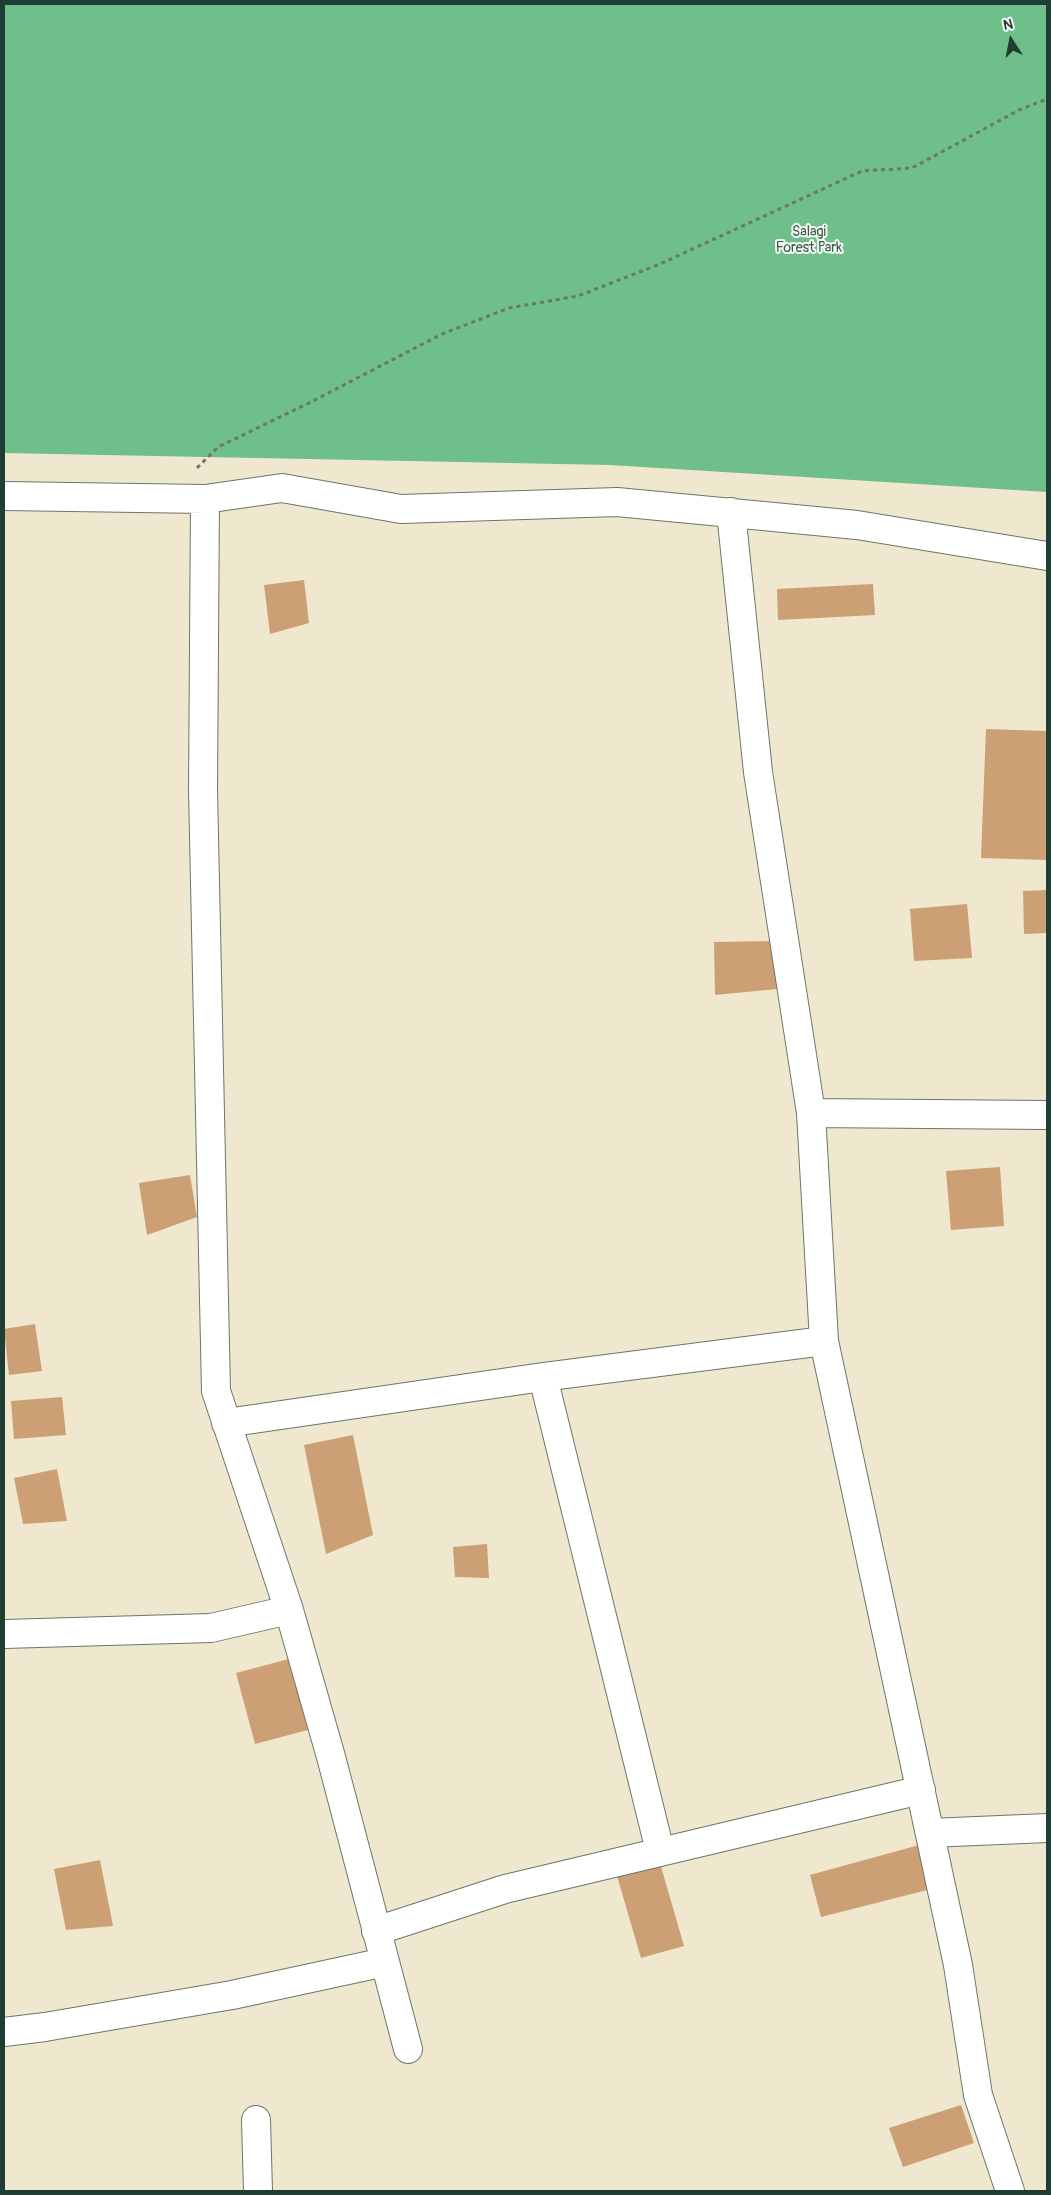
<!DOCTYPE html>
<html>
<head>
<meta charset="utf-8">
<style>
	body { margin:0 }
	#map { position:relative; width:1051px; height:2195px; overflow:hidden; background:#f0e7cf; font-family:Pangolin,sans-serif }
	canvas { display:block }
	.frame { position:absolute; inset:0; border:5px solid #1f3d34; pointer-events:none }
	.north { position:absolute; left:986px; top:15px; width:50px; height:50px; -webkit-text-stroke:4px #f6f6f2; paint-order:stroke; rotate:349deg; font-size:14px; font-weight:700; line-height:20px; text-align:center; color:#1f3d34 }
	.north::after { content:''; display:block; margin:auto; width:18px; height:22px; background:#1f3d34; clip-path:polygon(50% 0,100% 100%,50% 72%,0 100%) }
</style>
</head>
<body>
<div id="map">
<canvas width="1051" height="2195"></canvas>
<div class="frame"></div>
<div class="north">N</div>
</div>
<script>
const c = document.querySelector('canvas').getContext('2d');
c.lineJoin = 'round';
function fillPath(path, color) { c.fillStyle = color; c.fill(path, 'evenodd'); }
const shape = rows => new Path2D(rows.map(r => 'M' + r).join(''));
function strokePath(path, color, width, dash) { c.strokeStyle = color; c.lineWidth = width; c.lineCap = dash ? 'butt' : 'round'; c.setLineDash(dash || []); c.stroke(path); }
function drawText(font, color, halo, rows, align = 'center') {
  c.font = font + ' Pangolin,sans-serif'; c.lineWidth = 4; c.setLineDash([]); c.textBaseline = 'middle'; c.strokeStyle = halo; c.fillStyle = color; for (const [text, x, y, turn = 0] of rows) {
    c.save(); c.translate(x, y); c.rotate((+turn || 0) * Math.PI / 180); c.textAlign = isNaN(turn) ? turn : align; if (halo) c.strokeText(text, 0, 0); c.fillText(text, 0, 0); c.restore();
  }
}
fillPath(shape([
	[4,4,1047,4,1047,492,610,465,4,453]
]), '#6ebf8a');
fillPath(shape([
	[304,580,309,623,270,634,264,585],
	[873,584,875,615,778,620,777,589],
	[986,729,1047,731,1047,860,981,858],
	[1047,890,1047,933,1024,934,1023,891],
	[967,904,972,958,914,961,910,909],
	[775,941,777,989,715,995,714,942],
	[1000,1167,1004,1226,951,1230,946,1171],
	[190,1175,197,1217,147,1235,139,1183],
	[35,1324,42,1371,9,1375,4,1329],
	[62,1397,66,1435,14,1439,11,1401],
	[353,1435,373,1535,326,1554,304,1445],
	[57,1469,67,1521,23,1524,14,1478],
	[487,1544,489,1578,455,1577,453,1547],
	[300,1656,319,1727,255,1744,236,1673],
	[919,1845,931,1889,821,1917,810,1875],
	[100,1860,113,1926,66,1930,54,1869],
	[660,1863,684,1946,641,1958,617,1876],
	[961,2105,974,2143,903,2167,889,2128]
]), '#cd9f74');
const street = shape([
	[4,496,205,499,282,488,401,509,617,502,857,525,1047,556],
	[205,499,203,790,216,1391,289,1610,331,1757,408,2049],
	[731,512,758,772,811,1113,824,1341,958,1965,978,2095,1010,2191],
	[811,1113,1047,1115],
	[543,1377,660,1851],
	[226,1423,543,1377,824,1341],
	[4,1634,211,1628,289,1610],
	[930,1833,1047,1828],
	[376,1931,505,1889,921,1790],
	[4,2032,45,2027,232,1995,385,1962],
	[256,2120,258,2191]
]);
strokePath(street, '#68786a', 30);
strokePath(shape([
	[197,468,218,447,309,403,442,334,509,308,578,296,660,264,862,171,912,168,1019,110,1047,99]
]), '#68786a', 3, [4, 4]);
strokePath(street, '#fff', 28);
drawText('14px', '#345e4b', '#f6f6f2', [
	["Salagi",809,232],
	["Forest Park",809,248]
]);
</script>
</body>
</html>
